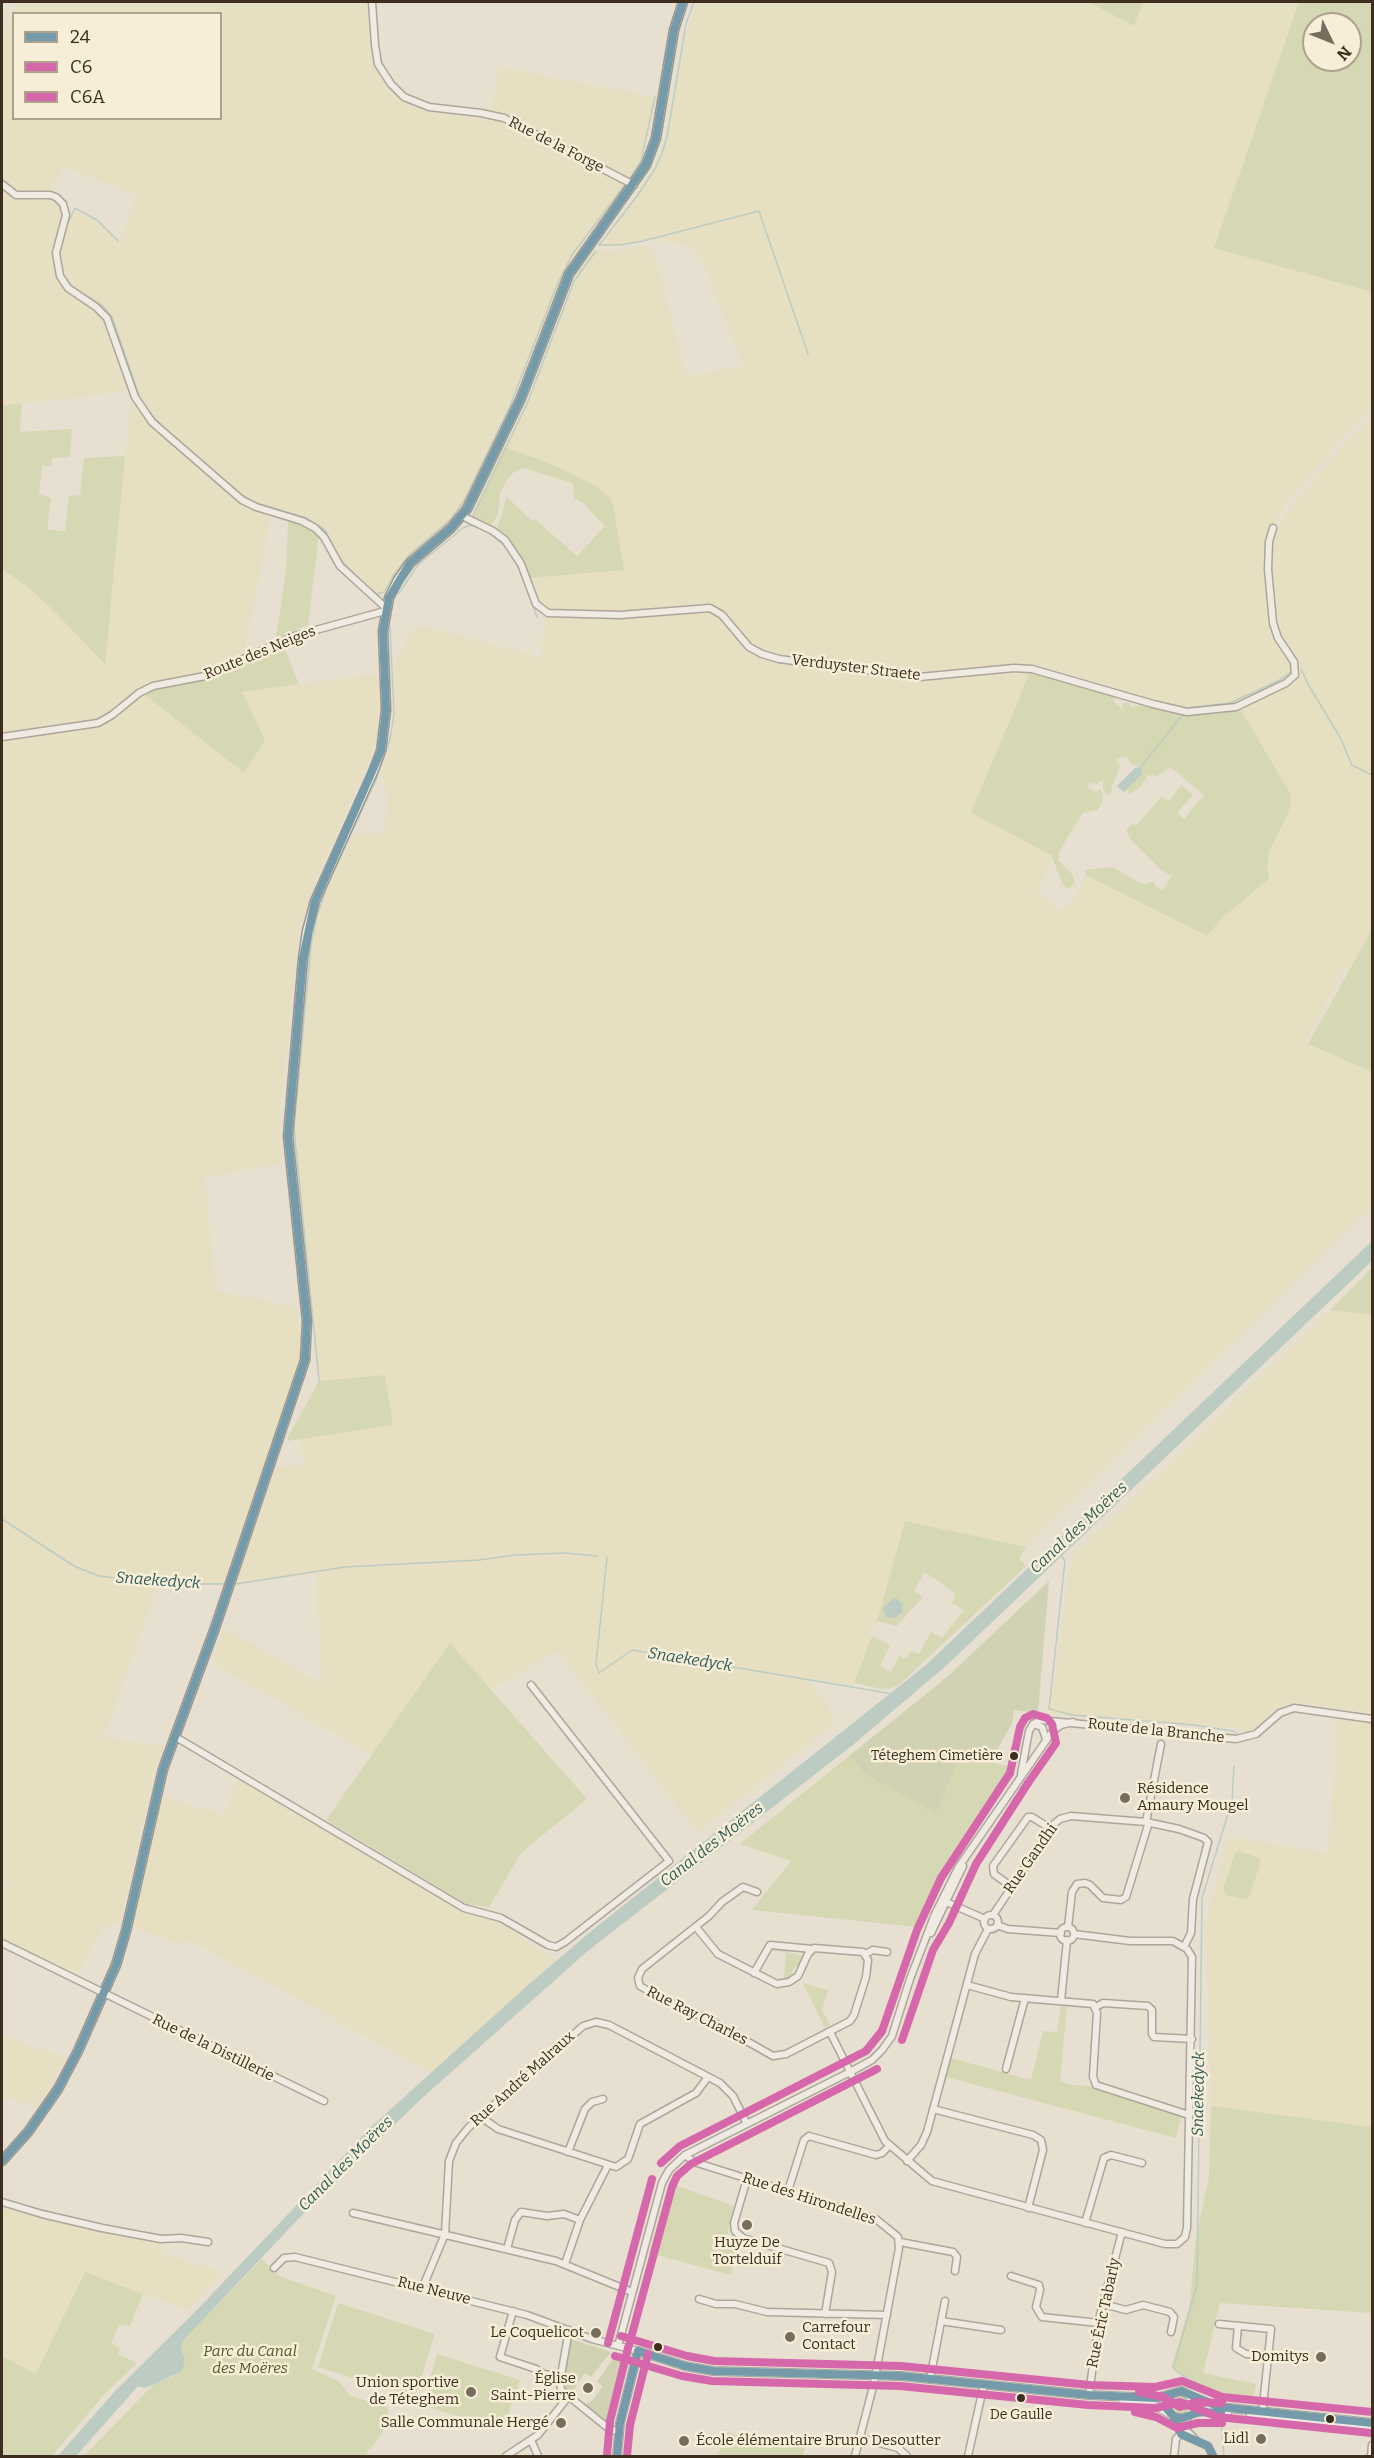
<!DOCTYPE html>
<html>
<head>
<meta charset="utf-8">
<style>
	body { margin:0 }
	#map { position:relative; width:1374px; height:2458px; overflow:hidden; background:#e7e0d1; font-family:Bitter,serif }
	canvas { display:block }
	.frame { position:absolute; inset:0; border:3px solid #3d2e20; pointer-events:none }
	.legend { position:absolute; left:12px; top:12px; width:210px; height:108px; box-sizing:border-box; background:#f7eed8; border:2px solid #ada18e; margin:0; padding:8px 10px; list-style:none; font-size:18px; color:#3d2e20 }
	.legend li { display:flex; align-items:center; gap:12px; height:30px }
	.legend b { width:30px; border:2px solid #ada18e }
	.north { position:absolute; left:1302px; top:12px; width:60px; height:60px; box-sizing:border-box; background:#f7eed8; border:2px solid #ada18e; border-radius:50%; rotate:133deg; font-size:16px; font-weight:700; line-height:24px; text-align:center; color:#3d2e20 }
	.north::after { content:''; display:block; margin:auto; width:21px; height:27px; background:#786c5e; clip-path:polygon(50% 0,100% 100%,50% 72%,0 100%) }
</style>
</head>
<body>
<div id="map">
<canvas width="1374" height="2458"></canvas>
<div class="frame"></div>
<ul class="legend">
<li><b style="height:8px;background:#759baa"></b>24</li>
<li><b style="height:8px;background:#d767ab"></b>C6</li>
<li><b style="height:8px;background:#d767ab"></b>C6A</li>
</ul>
<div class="north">N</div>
</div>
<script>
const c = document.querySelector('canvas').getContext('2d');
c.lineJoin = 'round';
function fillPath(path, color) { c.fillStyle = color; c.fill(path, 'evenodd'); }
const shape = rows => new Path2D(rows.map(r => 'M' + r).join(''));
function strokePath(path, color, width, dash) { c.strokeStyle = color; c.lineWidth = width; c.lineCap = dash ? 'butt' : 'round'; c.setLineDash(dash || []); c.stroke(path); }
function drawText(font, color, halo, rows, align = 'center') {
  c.font = font + ' Bitter,serif'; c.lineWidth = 5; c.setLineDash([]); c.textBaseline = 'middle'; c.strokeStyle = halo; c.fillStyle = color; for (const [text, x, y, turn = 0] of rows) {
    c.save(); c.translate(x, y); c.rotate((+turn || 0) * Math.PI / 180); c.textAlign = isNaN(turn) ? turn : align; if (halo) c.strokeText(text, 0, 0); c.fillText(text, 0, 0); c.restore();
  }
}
fillPath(shape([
	[19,2,367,2,371,56,375,69,387,88,397,98,422,111,489,120,499,67,655,97,642,160,566,267,510,406,464,501,450,520,400,566,381,598,341,560,321,527,307,518,256,503,239,494,161,426,139,396,109,311,77,291,65,279,61,267,61,243,75,208,104,226,119,244,136,194,63,167,51,190,29,194,16,192,2,179,2,42,13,14,14,118,220,118,220,14,14,14],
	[697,2,1089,2,1134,26,1143,2,1299,2,1214,248,1372,292,1372,401,1369,409,1293,495,1270,527,1266,552,1269,609,1293,667,1284,680,1232,704,1179,708,1038,665,912,671,783,657,753,646,720,608,708,604,610,613,553,610,538,600,530,578,624,570,591,483,544,461,504,447,527,401,575,277,593,250,608,252,646,246,653,249,687,376,743,366,702,260,691,245,654,240,611,247,599,245,637,194,661,153,685,38],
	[2,188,14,198,52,200,62,209,53,252,55,269,59,281,67,291,94,308,102,316,115,346,128,388,122,392,2,406],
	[130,405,137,406,164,438,238,501,271,516,244,656,196,675,173,678,147,684,111,712,95,720,2,733,2,569,28,587,54,611,105,664],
	[1372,417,1372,930,1349,972,1344,968,1305,1042,1372,1072,1372,1206,1026,1547,905,1521,877,1621,853,1685,808,1678,837,1721,698,1833,558,1651,490,1689,450,1643,372,1755,213,1663,223,1627,321,1684,316,1574,234,1585,276,1468,303,1464,301,1439,393,1425,385,1375,319,1381,294,1128,311,945,317,916,327,886,353,833,384,833,388,802,382,774,391,737,396,660,413,629,426,627,541,657,544,616,622,619,708,612,723,620,746,650,756,657,773,662,910,680,1030,672,971,814,1051,855,1039,892,1059,909,1066,909,1087,876,1207,936,1222,918,1269,879,1267,867,1269,852,1288,814,1291,803,1290,793,1239,707,1285,686,1294,681,1298,674,1294,656,1279,633,1276,623,1271,553,1274,536,1285,514,1343,445],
	[379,674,378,732,371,755,314,885,304,913,297,948,279,1124,281,1164,205,1177,216,1291,296,1307,301,1338,299,1363,222,1584,157,1587,104,1738,164,1745,152,1779,120,1922,103,1927,77,1976,2,1940,2,1897,10,1880,2,1876,2,740,93,728,107,723,144,694,244,772,241,692],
	[1330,1310,1372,1315,1372,1714,1295,1702,1285,1704,1258,1727,1247,1732,1235,1728,1050,1713,1071,1557],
	[1338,1718,1372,1722,1372,2127,1211,2106,1206,1923,1228,1836,1328,1854],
	[239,1775,466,1912,500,1923,557,1961,431,2072,197,1944,184,1939,181,1944,131,1927,161,1797,224,1815],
	[2,2035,66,2058,37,2108,4,2096,2,2102],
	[2,2203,56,2221,162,2241,162,2254,223,2272,188,2310,85,2272,36,2375,2,2356]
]), '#e6dfc2');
fillPath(shape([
	[1089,2,1143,2,1134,26],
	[1299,2,1372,2,1372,292,1214,248],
	[1314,24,1350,24,1350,60,1314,60],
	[22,403,20,432,72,429,70,457,53,458,51,466,42,466,39,494,51,498,47,530,65,531,69,496,80,495,84,458,125,456,105,664,54,611,28,587,2,569,2,406],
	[504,447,544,461,591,483,609,497,613,505,624,570,530,578,524,565,497,531,497,525,501,519,506,496,532,521,535,519,577,556,605,526,587,508,586,505,574,498,573,483,523,468,513,473,506,481,500,494,498,514,495,520,490,525,481,524,473,515],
	[288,520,305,525,319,534,308,625,276,638,286,570],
	[283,644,299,684,242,692,265,740,244,773,144,694,151,690,209,678],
	[1030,672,1073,682,1114,696,1114,703,1122,709,1123,703,1129,703,1131,707,1153,704,1191,711,1197,706,1232,704,1239,707,1290,793,1291,803,1288,814,1269,852,1267,867,1269,879,1222,918,1207,936,1087,876,1085,870,1113,867,1140,883,1147,884,1153,881,1156,887,1163,890,1171,876,1159,868,1132,841,1126,831,1132,823,1136,826,1162,796,1166,800,1171,799,1181,785,1193,795,1177,813,1184,819,1204,795,1170,767,1157,776,1148,775,1140,787,1130,794,1124,787,1141,767,1131,764,1128,758,1121,757,1115,759,1121,766,1112,785,1111,794,1107,795,1103,789,1103,780,1097,784,1089,783,1087,788,1092,789,1094,793,1100,789,1103,795,1102,804,1097,810,1083,813,1059,851,1058,860,1073,875,1074,883,1069,889,1064,887,1051,855,971,813],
	[1372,930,1372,1072,1308,1044],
	[1372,1267,1372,1315,1330,1310,1366,1274],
	[385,1375,393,1425,288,1441,288,1437,319,1381],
	[905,1521,1026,1547,1019,1559,1026,1566,900,1684,892,1688,882,1689,854,1683,872,1636,890,1645,880,1666,891,1672,899,1656,906,1659,911,1651,919,1654,931,1632,942,1638,964,1610,952,1603,956,1594,925,1572,914,1591,923,1597,897,1626,877,1621],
	[450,1643,587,1799,521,1853,489,1907,467,1904,326,1820],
	[849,1756,865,1774,935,1812,960,1756,1013,1767,946,1868,921,1925,917,1927,752,1910,791,1861,740,1844],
	[1239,1851,1261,1859,1261,1861,1249,1897,1245,1899,1227,1895,1223,1889,1235,1853],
	[770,1948,789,1948,789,1953,802,1955,803,1950,805,1950,801,1967,797,1966,792,1970,793,1977,778,1981,779,1978,784,1978,786,1952,769,1950],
	[803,1983,828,1990,822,2010,830,2025,825,2028],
	[1061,2006,1067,2006,1060,2081,1072,2085,1090,2086,1094,2089,1181,2116,1176,2138,946,2077,951,2058,1031,2080,1043,2031,1057,2032],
	[1211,2106,1372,2127,1372,2313,1220,2303,1203,2373,1256,2384,1252,2402,1207,2393,1171,2368,1190,2304,1195,2244,1209,2176],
	[669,2183,734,2206,727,2237,740,2241,731,2275,649,2253],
	[262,2259,279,2276,336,2296,312,2369,338,2381,351,2396,387,2407,390,2420,371,2449,368,2449,366,2456,84,2456,153,2385,172,2377,185,2361,181,2349,183,2341],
	[85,2272,143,2294,130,2326,119,2325,111,2343,120,2348,118,2354,137,2363,103,2396,52,2456,2,2456,2,2356,36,2374],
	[338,2303,435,2334,415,2397,318,2367],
	[437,2354,520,2380,503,2430,422,2405],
	'1171 2405a9 9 0 1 1 18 0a9 9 0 1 1-18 0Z',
	[728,2432,739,2436,774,2440,811,2435,804,2446,805,2451,802,2456,717,2456]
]), '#d6d7b3');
fillPath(shape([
	[1049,1581,1038,1713,1014,1710,1012,1723,991,1761,960,1756,936,1813,865,1774,849,1756,947,1677],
	[570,2339,611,2352,591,2377,585,2373,573,2390,575,2392,572,2396,563,2385],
	[616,2354,626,2361,612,2425,585,2405,588,2402,590,2403,603,2386,597,2382]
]), '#d1d1b3');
fillPath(shape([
	[1139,767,1142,769,1142,774,1124,792,1117,786,1135,768],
	[1372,1241,1372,1261,947,1665,854,1744,589,1950,421,2099,304,2213,183,2341,181,2349,185,2360,182,2371,153,2385,144,2388,138,2386,76,2456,58,2456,116,2390,193,2314,371,2127,528,1985,595,1928,926,1665],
	[895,1597,903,1604,902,1612,895,1618,886,1617,883,1608]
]), '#bcccc2');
strokePath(shape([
	[631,177,641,161,655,97],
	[66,227,75,208,97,220,118,241],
	[600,244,637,196,655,169,662,153,667,137,686,24,694,2],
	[599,245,620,245,643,241,759,211,808,354],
	[60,248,60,262],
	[68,283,75,290],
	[80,292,103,306,112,317,141,401],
	[149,412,164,428],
	[240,494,256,503,307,518,325,530,333,547],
	[475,519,473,515,527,404,574,281,596,251],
	[485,530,506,547,519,568],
	[338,557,366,586],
	[372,591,377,594,384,592,393,576,409,555,450,520,464,501,510,406,557,285,572,255,624,186],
	[528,592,537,617],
	[399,593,418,565,463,528,470,525,480,528],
	[1301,669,1309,686,1340,737,1352,765,1372,775],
	[1188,708,1230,703,1278,681,1291,672],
	[1140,768,1183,714],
	[319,1381,294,1128,311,945,317,916,327,886,376,780,390,739,394,715,390,627],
	[2,1519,74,1566,99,1576,161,1584,223,1584],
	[1061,1555,1065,1561,1049,1709,1072,1715,1194,1725,1233,1731,1237,1734],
	[607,1557,596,1664,599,1673,632,1650,893,1694],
	[236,1584,345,1567,479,1560,515,1555,565,1553,597,1556],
	[1221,2399,1188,2379,1175,2370,1174,2366,1197,2285,1202,1898,1232,1801,1234,1766],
	[1221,2420,1224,2456]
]), '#bcccc2', 1.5);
const minor = shape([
	[372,2,375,45,378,64,391,84,404,97,429,107,481,113,504,118,634,185],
	[2,184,16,195,50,195,56,197,63,204,66,215,56,253,60,276,68,288,96,307,107,318,135,397,152,422,242,500,256,507,302,521,315,528,324,537,340,566,386,608],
	[462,516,493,531,505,540,521,564,536,604,548,613,620,615,710,608,722,615,749,647,762,654,779,659,919,677,1014,668,1032,669,1153,704,1187,712,1236,707,1286,683,1295,675,1294,662,1278,638,1273,623,1268,569,1269,542,1273,528],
	[2,737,98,723,112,715,139,693,153,686,205,676,294,636,385,611],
	[1033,1724,1042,1727,1046,1739],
	[174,1736,464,1908,501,1918,548,1945,556,1947,565,1942,669,1861,531,1685],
	[1021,1774,1029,1731,1033,1724,1040,1720,1236,1739,1256,1734,1280,1713,1294,1708,1372,1719],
	[1146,1822,1161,1744],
	[1012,1887,994,1874,993,1866,1028,1817,1032,1817,1051,1829],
	[944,1901,985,1919],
	'984 1922a7 7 0 1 1 14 0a7 7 0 1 1-14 0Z',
	[993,1915,1054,1824,1060,1819,1071,1816,1146,1822,1179,1829,1204,1838,1208,1842,1193,1899,1191,1933,1184,1947],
	[997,1925,1008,1929,1061,1933],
	[696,1927,718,1954,777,1984,789,1982,798,1976,808,1954,814,1948,863,1952,868,1960,866,1977,854,2015,850,2021,786,2054,773,2056,706,2018,662,1999,640,1986,638,1978,642,1969,709,1916,722,1902,743,1887,757,1892],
	[1068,1927,1072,1892,1077,1884,1085,1883,1090,1885,1103,1898,1121,1900,1126,1897,1149,1822],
	'1060 1934a7 7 0 1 1 14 0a7 7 0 1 1-14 0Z',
	[931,1933,963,1866],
	[2,1943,324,2101],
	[865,1954,873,1950,887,1952],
	[754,1973,770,1945,812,1949],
	[967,1985,1011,1997,1093,2004,1097,2013,1093,2077,1096,2085,1189,2115],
	[1061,2001,1067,1940],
	[1096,2007,1103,2003,1148,2006,1152,2010,1152,2034,1154,2037,1192,2039],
	[830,2032,885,2141,932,2181,1165,2244,1177,2244,1185,2237,1187,2228,1192,1957,1187,1949,1173,1941,1130,1941,1074,1934],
	[1006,2069,1025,1998],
	[933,2109,1033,2135,1041,2140,1043,2150,1028,2208],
	[481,2117,498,2129,616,2167,628,2159,640,2124,696,2093,708,2077],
	[568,2152,585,2109,592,2102,603,2099],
	[685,2155,694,2162,876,2219,898,2237,899,2248,874,2383,855,2456],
	[907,2161,921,2145,927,2132,975,1954,988,1929],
	[747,2179,734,2223,735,2231,743,2238,829,2263,832,2272,825,2314],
	[788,2191,804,2140,809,2136,876,2155,882,2153,889,2146],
	[2,2202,42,2214,102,2228,161,2239,181,2238,208,2242],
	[353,2213,556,2261,632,2292],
	[1085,2223,1104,2158,1111,2155,1142,2163],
	[900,2242,953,2252,957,2257,955,2271],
	[507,2249,515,2220,521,2212,547,2216,564,2214,580,2220],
	[565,2264,580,2220,608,2165],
	[274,2268,284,2258,295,2257,527,2315,592,2339,638,2351],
	[1011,2276,1039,2285,1040,2290,1036,2307,1042,2317,1099,2323],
	[422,2289,445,2234,449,2161,456,2143,468,2128,583,2026,596,2022,609,2025,720,2083,733,2096,747,2124],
	[699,2299,716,2304,735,2304,767,2312,887,2315],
	[1103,2304,1126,2310,1143,2305,1170,2312,1174,2317,1171,2332],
	[513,2311,500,2357,536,2369,544,2374,561,2377],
	[941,2321,1001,2330],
	[1219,2324,1271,2329,1262,2415],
	[1238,2326,1236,2348,1246,2354,1268,2356],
	[569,2330,560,2381,561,2390,608,2428,618,2432],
	[618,2346,662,2183,669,2170,685,2155,850,2072,872,2060,882,2050,892,2036,910,1979,935,1914,958,1868,1052,1732,1061,1725,1073,1722],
	[930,2379,945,2301],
	[1089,2395,1099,2319,1122,2232],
	[1173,2416,1181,2434,1208,2446,1213,2456],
	[1187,2417,1184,2428,1195,2439],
	[861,2438,898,2448,907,2456],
	[531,2440,538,2456],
	[506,2456,538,2435,568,2397],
	[968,2456,984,2384],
	[1174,2456,1176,2439,1182,2432],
	[1371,2456,1372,2445]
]);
const tertiary = shape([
	[1171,2395,1167,2402,1167,2409,1172,2416,1179,2418,1187,2417,1192,2411,1194,2403,1190,2396],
	[1123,2400,1158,2407,1169,2413],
	[1190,2414,1202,2411,1227,2413],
	[1251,2415,1372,2428],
	[617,2456,620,2423,638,2351,685,2366,713,2371,901,2376,1089,2395,1156,2398,1181,2391,1201,2401,1220,2407,1372,2423]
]);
const secondary = shape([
	[2,2161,28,2132,58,2089,78,2051,116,1965,126,1931,163,1769,215,1628,305,1360,307,1321,288,1136,303,958,307,931,315,901,373,772,381,751,386,710,383,631,389,598,398,580,410,563,451,528,467,509,521,398,569,274,646,165,656,138,674,30,683,2]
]);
strokePath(minor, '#ada599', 9);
strokePath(tertiary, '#ada599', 10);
strokePath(secondary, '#9c958a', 11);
strokePath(minor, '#efebe3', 6);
strokePath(tertiary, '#efebe3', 8);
strokePath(secondary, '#efebe3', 8);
strokePath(shape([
	[2,2161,28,2132,58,2089,78,2051,116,1965,126,1931,163,1769,215,1628,305,1360,307,1321,288,1136,303,958,315,901,381,751,386,710,383,631,389,598,410,563,451,528,467,509,521,398,569,274,646,165,656,138,674,30,683,2],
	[638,2351,685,2366,713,2371,901,2376,1089,2395,1156,2398,1181,2391,1220,2407,1372,2423],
	[1182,2391,1172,2394,1167,2400,1167,2409,1174,2417,1183,2418,1199,2412,1221,2413],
	[1173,2416,1181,2434,1208,2446,1213,2456],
	[617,2456,620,2423,638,2351]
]), '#759baa', 8);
strokePath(shape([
	[1010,1773,1020,1727,1025,1718,1033,1714,1047,1718,1052,1724,1056,1743,1028,1783],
	[661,2163,680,2146,866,2051,882,2031],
	[608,2343,652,2179],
	[628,2349,672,2187,677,2176,691,2164,877,2069],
	[615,2356,682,2376,712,2381,900,2386,1088,2405,1156,2408,1180,2402,1218,2417,1371,2433],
	[1135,2412,1156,2417,1177,2428,1198,2423,1222,2423],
	[627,2456,630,2425,648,2354]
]), '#d767ab', 8);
strokePath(shape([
	[902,2040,933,1950,949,1923,976,1864,1028,1783],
	[866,2051,882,2031,917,1930,941,1878,1010,1773],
	[621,2336,687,2356,714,2361,901,2366,1090,2385,1155,2387,1182,2381,1222,2397,1372,2412],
	[1139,2392,1163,2397,1180,2407,1196,2402,1222,2403],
	[607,2455,610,2421,628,2348]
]), '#d767ab', 8);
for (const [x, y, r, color] of [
	[1014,1756,5,"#3d2e20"],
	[1125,1798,6,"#786c5e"],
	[747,2225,6,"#786c5e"],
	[596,2333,6,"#786c5e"],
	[790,2337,6,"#786c5e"],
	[658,2347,5,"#3d2e20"],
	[1321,2357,6,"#786c5e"],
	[588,2388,6,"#786c5e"],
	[471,2392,6,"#786c5e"],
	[1021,2398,5,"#3d2e20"],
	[1330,2419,5,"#3d2e20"],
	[561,2423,6,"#786c5e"],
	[1261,2439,6,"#786c5e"],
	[684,2441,6,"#786c5e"]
]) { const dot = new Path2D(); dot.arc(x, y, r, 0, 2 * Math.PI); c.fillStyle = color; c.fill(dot); strokePath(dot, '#f7eed8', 2); }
drawText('14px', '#3d2e20', '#f7eed8', [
	["Téteghem Cimetière",1003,1756],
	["De Gaulle",1021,2415,"center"]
], 'right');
drawText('15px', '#3d2e20', '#f7eed8', [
	["Rue de la Forge",556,145,27],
	["Route des Neiges",260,653,-22],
	["Verduyster Straete",856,668,7],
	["Route de la Branche",1156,1731,6],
	["Rue Gandhi",1031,1859,-55],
	["Rue Ray Charles",697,2016,27],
	["Rue de la Distillerie",213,2048,26],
	["Rue André Malraux",523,2079,-42],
	["Rue des Hirondelles",809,2199,18],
	["Rue Neuve",434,2291,14],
	["Rue Éric Tabarly",1104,2313,-78]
]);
drawText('15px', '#3d2e20', '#f7eed8', [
	["Résidence",1137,1789,"left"],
	["Amaury Mougel",1137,1806,"left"],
	["Huyze De",747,2243,"center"],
	["Tortelduif",747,2260,"center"],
	["Carrefour",802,2328,"left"],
	["Contact",802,2345,"left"],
	["Le Coquelicot",584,2333],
	["Domitys",1309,2357],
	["Église",576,2379],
	["Saint-Pierre",576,2396],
	["Union sportive",459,2383],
	["de Téteghem",459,2400],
	["Salle Communale Hergé",549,2423],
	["Lidl",1249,2439],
	["École élémentaire Bruno Desoutter",696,2441,"left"]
], 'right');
drawText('italic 15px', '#4d5a26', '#f7eed8', [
	["Parc du Canal",250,2352],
	["des Moëres",250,2369]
]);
drawText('italic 16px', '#2f5d5a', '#f7eed8', [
	["Canal des Moëres",1079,1528,-43],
	["Snaekedyck",158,1581,4],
	["Snaekedyck",690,1660,9],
	["Canal des Moëres",712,1845,-38],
	["Snaekedyck",1199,2094,-89],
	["Canal des Moëres",346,2164,-45]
]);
</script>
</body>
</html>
